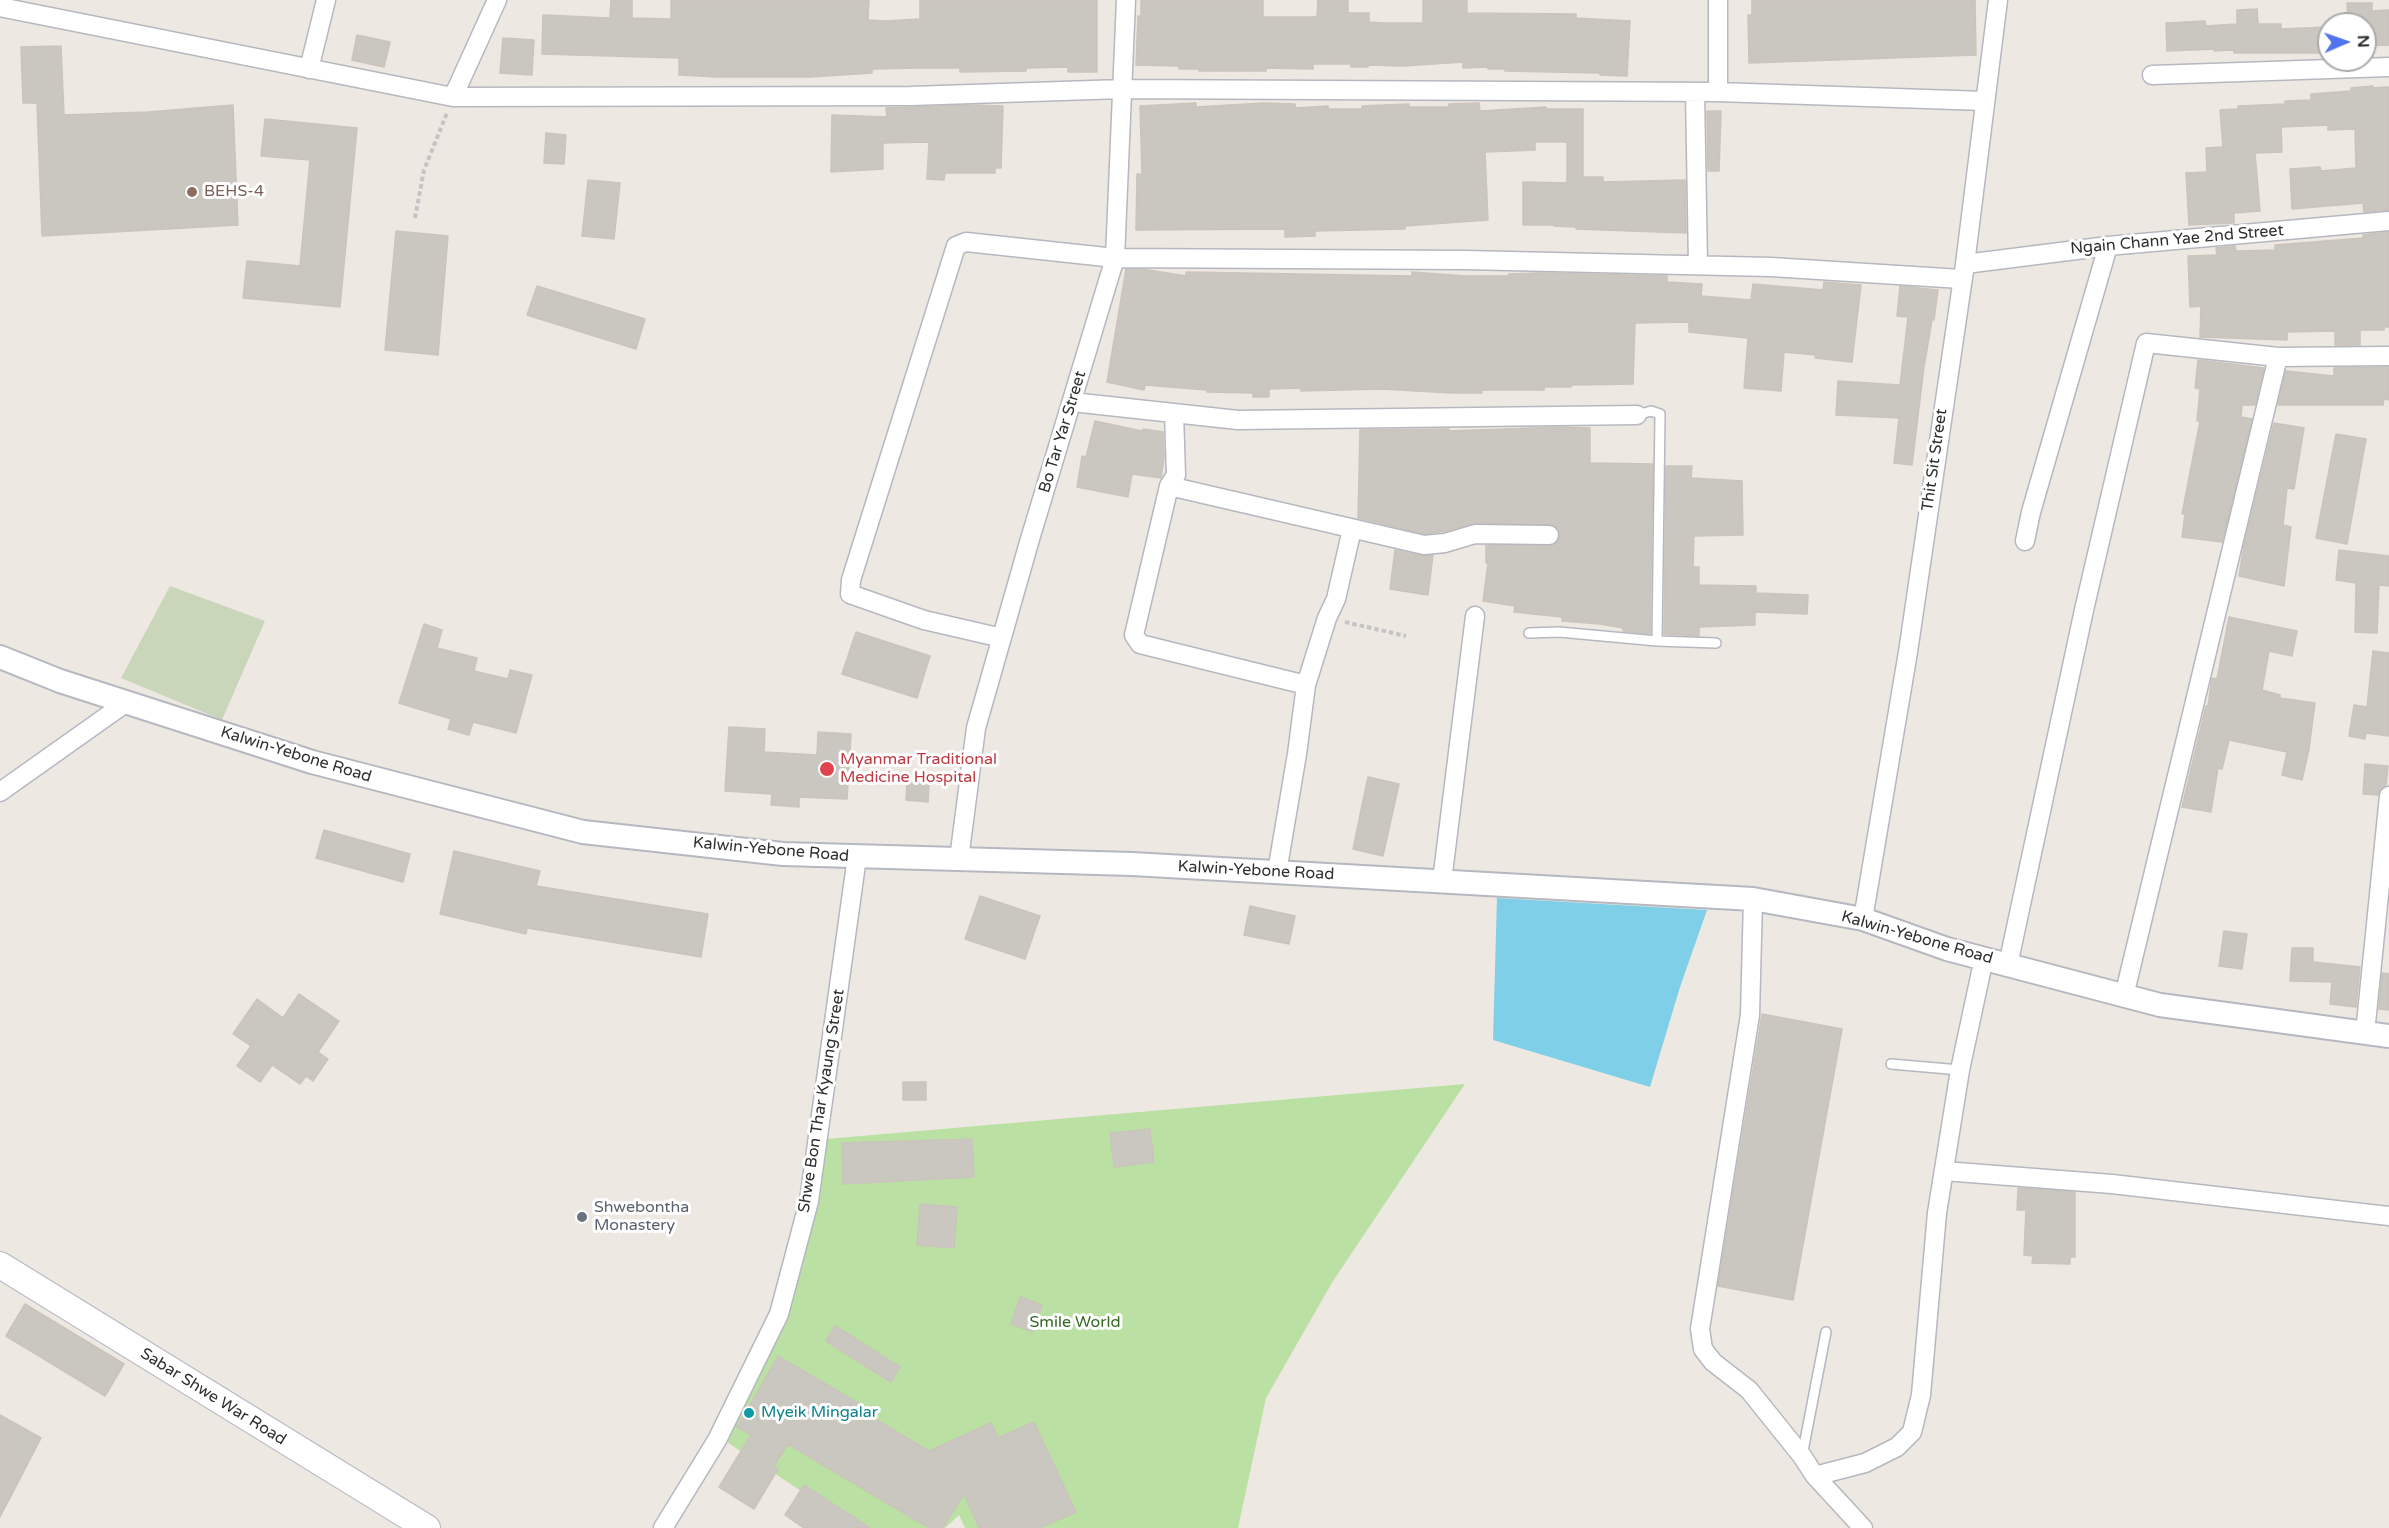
<!DOCTYPE html>
<html>
<head>
<meta charset="utf-8">
<style>
	body { margin:0 }
	#map { position:relative; width:2389px; height:1528px; overflow:hidden; background:#eee8e2; font-family:"Varela Round",sans-serif }
	canvas { display:block }
	.north { position:absolute; left:2317px; top:12px; width:60px; height:60px; box-sizing:border-box; background:#fff; border:2px solid #ababab; border-radius:50%; rotate:88deg; font-size:16px; font-weight:700; line-height:24px; text-align:center; color:#2e2e2e }
	.north::after { content:''; display:block; margin:auto; width:21px; height:27px; background:#4f74ed; clip-path:polygon(50% 0,100% 100%,50% 72%,0 100%) }
</style>
</head>
<body>
<div id="map">
<canvas width="2389" height="1528"></canvas>
<div class="north">N</div>
</div>
<script>
const c = document.querySelector('canvas').getContext('2d');
c.lineJoin = 'round';
function fillPath(path, color) { c.fillStyle = color; c.fill(path, 'evenodd'); }
const shape = rows => new Path2D(rows.map(r => 'M' + r).join(''));
function strokePath(path, color, width, dash) { c.strokeStyle = color; c.lineWidth = width; c.lineCap = dash ? 'butt' : 'round'; c.setLineDash(dash || []); c.stroke(path); }
function drawText(font, color, halo, rows, align = 'center') {
  c.font = font + ' "Varela Round",sans-serif'; c.lineWidth = 6; c.setLineDash([]); c.textBaseline = 'middle'; c.strokeStyle = halo; c.fillStyle = color; for (const [text, x, y, turn = 0] of rows) {
    c.save(); c.translate(x, y); c.rotate((+turn || 0) * Math.PI / 180); c.textAlign = isNaN(turn) ? turn : align; if (halo) c.strokeText(text, 0, 0); c.fillText(text, 0, 0); c.restore();
  }
}
fillPath(shape([
	[1465,1084,1333,1281,1266,1398,1238,1528,965,1528,959,1515,945,1528,857,1528,721,1438,789,1287,826,1139]
]), '#bae0a3');
fillPath(shape([
	[170,586,265,621,222,720,121,678]
]), '#c9d6ba');
fillPath(shape([
	[1497,898,1707,910,1680,987,1650,1087,1493,1040]
]), '#7ecfe7');
const building = shape([
	[611,0,632,0,632,18,671,19,671,0,869,0,868,20,885,21,920,19,920,0,1097,0,1097,72,1068,72,1068,67,1026,68,1026,71,960,72,960,68,917,68,872,69,872,73,810,77,716,77,679,75,679,58,542,54,543,15,610,18,611,0],
	[1141,0,1263,0,1263,17,1317,17,1318,0,1348,0,1348,13,1369,13,1369,22,1385,23,1423,23,1423,0,1467,0,1467,13,1576,14,1576,18,1630,21,1627,76,1600,75,1600,73,1505,71,1505,69,1488,69,1488,67,1463,68,1463,62,1403,66,1368,65,1368,67,1351,67,1351,64,1313,64,1313,69,1266,68,1266,71,1199,71,1199,69,1179,69,1179,66,1136,65,1138,16,1141,16,1141,0],
	[1752,0,1975,0,1976,55,1749,63,1748,15,1752,15,1752,0],
	[2347,3,2372,3,2372,11,2389,10,2389,45,2365,46,2365,24,2348,24,2347,3],
	[2257,9,2258,24,2281,24,2281,29,2328,27,2329,53,2234,53,2234,50,2214,51,2214,49,2167,51,2166,23,2205,21,2206,26,2237,24,2237,10,2257,9],
	[357,35,390,42,384,67,352,60,357,35],
	[503,38,534,40,532,75,500,73,503,38],
	[61,46,64,115,148,112,233,105,238,225,42,236,37,103,23,103,21,47,61,46],
	[2373,86,2373,88,2389,87,2389,210,2364,212,2363,203,2292,209,2290,169,2320,167,2321,171,2356,168,2355,129,2328,130,2328,125,2281,127,2282,152,2255,153,2260,211,2234,213,2234,223,2189,225,2186,173,2207,172,2206,148,2223,147,2220,110,2238,109,2238,106,2285,104,2285,101,2311,100,2311,94,2351,91,2351,88,2373,86],
	[1196,103,1196,107,1264,103,1295,104,1295,108,1328,106,1328,109,1362,109,1362,106,1409,104,1409,107,1449,107,1449,104,1479,103,1480,111,1546,107,1546,109,1583,109,1583,177,1603,177,1603,182,1685,180,1686,233,1576,229,1576,227,1554,226,1554,225,1523,225,1523,182,1567,183,1567,142,1535,142,1535,150,1485,152,1488,220,1405,226,1405,229,1315,231,1315,236,1285,237,1285,229,1136,230,1137,174,1142,174,1140,106,1196,103],
	[970,105,1003,106,1001,168,995,168,995,173,945,173,944,180,927,179,929,142,883,143,883,169,831,172,832,115,887,117,886,108,970,105],
	[1707,111,1721,111,1719,171,1708,171,1707,111],
	[265,119,357,128,340,307,243,298,247,261,300,266,310,160,261,156,265,119],
	[546,133,566,135,564,164,544,163,546,133],
	[588,180,620,183,614,239,582,236,588,180],
	[396,231,448,236,438,355,385,350,396,231],
	[2389,232,2389,327,2384,327,2384,330,2360,330,2360,345,2335,345,2335,331,2287,332,2287,340,2200,337,2201,306,2190,307,2188,256,2217,255,2216,248,2235,246,2236,251,2239,251,2275,250,2275,245,2363,238,2363,235,2389,232],
	[1126,269,1142,269,1186,276,1186,272,1412,276,1412,272,1465,276,1509,276,1509,274,1542,273,1667,276,1667,282,1702,284,1701,296,1751,300,1753,284,1823,290,1824,282,1861,285,1852,362,1815,358,1816,355,1784,352,1781,391,1744,388,1748,338,1689,332,1689,322,1635,323,1633,384,1571,385,1571,387,1544,387,1544,390,1481,390,1482,393,1451,393,1382,389,1301,391,1301,388,1269,389,1269,397,1253,397,1253,393,1207,392,1207,390,1145,385,1144,390,1107,382,1126,269],
	[537,286,645,319,636,349,527,315,537,286],
	[1900,286,1938,290,1934,320,1932,320,1924,367,1912,465,1894,463,1899,418,1836,415,1838,381,1900,385,1908,317,1897,316,1900,286],
	[2198,360,2264,368,2255,405,2242,405,2241,417,2252,419,2222,542,2182,537,2185,514,2182,514,2200,421,2197,421,2200,389,2195,388,2198,360],
	[2389,367,2389,400,2384,399,2383,405,2278,405,2286,371,2334,376,2334,368,2389,367],
	[1095,421,1142,431,1143,429,1163,432,1164,459,1161,478,1132,474,1128,497,1077,487,1082,456,1086,457,1095,421],
	[2274,423,2304,428,2294,489,2287,488,2283,525,2291,527,2284,586,2239,576,2244,545,2274,423],
	[1560,427,1590,428,1590,463,1653,464,1650,634,1623,631,1623,628,1600,624,1562,621,1562,617,1514,612,1515,606,1483,601,1488,563,1486,563,1486,545,1554,545,1560,536,1558,529,1554,525,1475,523,1446,531,1425,534,1358,518,1360,430,1449,429,1449,431,1560,427],
	[2336,434,2366,439,2347,544,2316,538,2336,434],
	[1666,466,1692,466,1691,478,1742,481,1743,535,1694,536,1693,567,1699,567,1699,585,1756,586,1756,593,1808,595,1807,614,1755,612,1755,625,1699,627,1699,636,1664,634,1666,466],
	[1395,550,1422,556,1433,555,1428,595,1390,589,1395,550],
	[2339,550,2389,556,2389,586,2379,585,2377,633,2355,632,2356,583,2336,580,2339,550],
	[2229,617,2297,631,2292,656,2269,651,2262,690,2280,695,2280,698,2315,703,2309,749,2302,780,2282,775,2287,752,2229,740,2222,769,2218,768,2211,812,2182,807,2206,706,2208,706,2212,678,2217,679,2229,617],
	[424,624,442,630,437,648,477,658,474,671,508,679,510,670,532,675,516,733,473,722,469,735,448,729,451,719,399,703,424,624],
	[856,632,930,656,917,698,842,674,856,632],
	[2373,651,2389,653,2389,736,2366,733,2365,739,2349,736,2354,705,2367,707,2373,651],
	[729,727,765,729,764,752,817,755,818,732,851,734,847,799,799,797,799,807,771,805,772,794,725,791,729,727],
	[2365,764,2388,766,2386,785,2380,789,2378,795,2363,794,2365,764],
	[1368,777,1399,784,1383,856,1353,849,1368,777],
	[907,781,929,783,928,802,906,800,907,781],
	[324,830,410,854,403,882,316,858,324,830],
	[454,851,540,871,536,886,708,914,701,957,527,928,526,934,440,914,454,851],
	[980,896,1040,916,1025,959,965,939,980,896],
	[1250,906,1295,916,1289,944,1244,935,1250,906],
	[2224,931,2247,934,2242,969,2219,966,2224,931],
	[2292,948,2313,948,2313,962,2360,967,2356,1007,2330,1004,2332,982,2290,981,2292,948],
	[2382,973,2389,974,2389,1010,2379,1009,2382,973],
	[299,994,339,1021,318,1052,328,1059,313,1081,306,1076,300,1084,272,1065,260,1082,237,1066,251,1046,233,1034,257,999,283,1018,299,994],
	[1762,1014,1842,1029,1793,1300,1718,1286,1762,1014],
	[903,1082,926,1082,926,1100,903,1100,903,1082],
	[1150,1129,1154,1162,1114,1167,1110,1133,1150,1129],
	[972,1139,974,1177,843,1184,842,1143,972,1139],
	[2018,1188,2075,1192,2075,1257,2070,1257,2070,1264,2032,1263,2033,1256,2024,1255,2026,1210,2017,1210,2018,1188],
	[920,1204,957,1207,954,1248,917,1245,920,1204],
	[1020,1297,1042,1305,1033,1332,1011,1324,1020,1297],
	[25,1304,124,1364,105,1396,6,1336,25,1304],
	[835,1326,900,1367,891,1382,826,1341,835,1326],
	[778,1356,875,1413,872,1417,929,1451,991,1423,998,1438,1034,1422,1076,1512,1040,1528,979,1528,964,1494,943,1528,929,1528,788,1444,774,1466,778,1469,754,1509,719,1487,751,1435,737,1427,778,1356],
	[0,1415,41,1438,0,1517,0,1415],
	[804,1485,870,1528,804,1528,785,1515,804,1485]
]);
fillPath(building, '#cac6c0');
strokePath(building, '#cac4bb', 1.5);
const service = shape([
	[1637,415,1651,411,1660,414,1657,641],
	[1529,633,1559,632,1657,641,1716,643],
	[1891,1064,1960,1070],
	[1802,1456,1826,1332]
]);
const minor = shape([
	[497,0,453,97,911,96,1122,89,1718,92,1985,101],
	[0,7,453,97],
	[309,69,326,0],
	[2152,75,2389,67],
	[1695,92,1698,265],
	[1718,92,1718,0],
	[1965,264,2108,246,2389,221],
	[1072,402,1238,420,1637,415],
	[1174,413,1176,475,1169,486,1134,635,1140,644,1306,685],
	[1169,486,1424,545,1445,543,1475,534,1549,535],
	[2025,541,2031,512,2108,246],
	[1002,638,924,620,850,594,851,580,956,246,966,242,1115,258,1465,260,1771,267,1961,279],
	[0,792,127,702],
	[959,859,976,728,1030,539,1115,258,1126,0],
	[1277,872,1297,754,1306,685,1327,618,1336,599,1352,529],
	[1442,881,1475,616],
	[1753,899,1750,1015,1700,1329,1703,1349,1713,1362,1749,1390,1802,1456,1815,1476,1863,1528],
	[1863,919,1908,652,1965,264,1998,0],
	[2008,965,2084,610,2146,343,2278,357,2389,356],
	[2124,996,2278,357],
	[2365,1033,2389,796],
	[1944,1171,2112,1184,2389,1216],
	[1815,1476,1865,1463,1897,1447,1912,1432,1921,1395,1937,1213,1960,1070,1984,958],
	[663,1528,717,1440,779,1314,809,1201,857,857]
]);
const tertiary = shape([
	[0,657,60,681,312,762,583,832,783,854,1132,864,1753,899,1863,919,1947,949,2160,1005,2389,1036]
]);
const secondary = shape([
	[0,1265,427,1528]
]);
strokePath(service, '#b5b8c0', 12);
strokePath(minor, '#b5b8c0', 21);
strokePath(tertiary, '#b5b8c0', 26);
strokePath(secondary, '#b5b8c0', 28);
strokePath(shape([
	[415,218,424,170,447,113],
	[1345,622,1406,636]
]), '#c4c4c4', 4, [4.5, 3]);
strokePath(service, '#fff', 9);
strokePath(minor, '#fff', 18);
strokePath(tertiary, '#fff', 22);
strokePath(secondary, '#fff', 26);
for (const [x, y, r, color] of [
	[192,192,6,"#8d6e63"],
	[827,769,8,"#e0444e"],
	[582,1217,6,"#6b7280"],
	[749,1413,6,"#0f9aa8"]
]) { const dot = new Path2D(); dot.arc(x, y, r, 0, 2 * Math.PI); c.fillStyle = color; c.fill(dot); strokePath(dot, '#fff', 2); }
drawText('16px', '#785e54', '#fff', [
	["BEHS-4",204,192]
], 'left');
drawText('16px', '#2e2e2e', '#fff', [
	["Ngain Chann Yae 2nd Street",2177,240,-5],
	["Bo Tar Yar Street",1063,432,-73],
	["Thit Sit Street",1935,460,-82],
	["Kalwin-Yebone Road",296,755,17],
	["Kalwin-Yebone Road",771,850,5],
	["Kalwin-Yebone Road",1256,871,3],
	["Kalwin-Yebone Road",1917,938,16],
	["Shwe Bon Thar Kyaung Street",822,1101,-81],
	["Sabar Shwe War Road",213,1397,32]
]);
drawText('16px', '#be3a42', '#fff', [
	["Myanmar Traditional",840,760],
	["Medicine Hospital",840,778]
], 'left');
drawText('16px', '#5b616d', '#fff', [
	["Shwebontha",594,1208],
	["Monastery",594,1226]
], 'left');
drawText('16px', '#336821', '#fff', [
	["Smile World",1075,1323]
]);
drawText('16px', '#0d838f', '#fff', [
	["Myeik Mingalar",761,1413]
], 'left');
</script>
</body>
</html>
